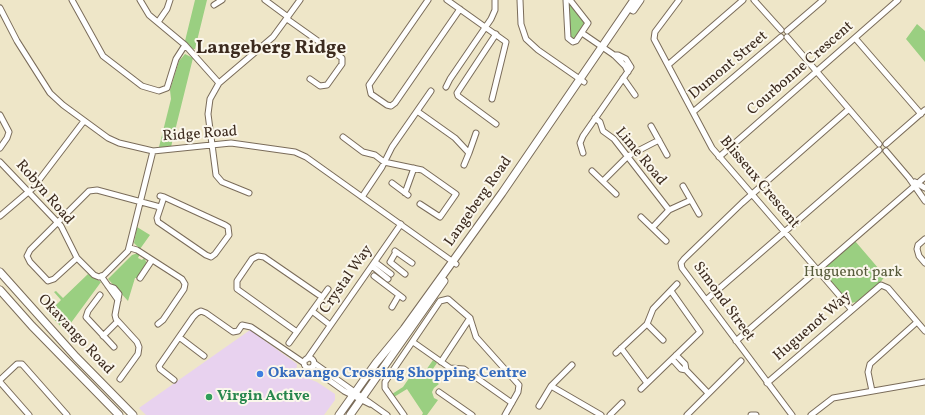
<!DOCTYPE html>
<html>
<head>
<meta charset="utf-8">
<style>
	body { margin:0 }
	canvas { display:block; background:#eee6c8 }
</style>
</head>
<body>
<canvas width="925" height="415"></canvas>
<script>
const c = document.querySelector('canvas').getContext('2d');
c.lineJoin = 'round';
function fillPath(path, color) { c.fillStyle = color; c.fill(path, 'evenodd'); }
const shape = rows => new Path2D(rows.map(r => 'M' + r).join(''));
function strokePath(path, color, width, dash) { c.strokeStyle = color; c.lineWidth = width; c.lineCap = dash ? 'butt' : 'round'; c.setLineDash(dash || []); c.stroke(path); }
function drawText(font, color, halo, rows, align = 'center') {
  c.font = font + ' Vollkorn,serif'; c.lineWidth = 4; c.setLineDash([]); c.textBaseline = 'middle'; c.strokeStyle = halo; c.fillStyle = color; for (const [text, x, y, turn = 0] of rows) {
    c.save(); c.translate(x, y); c.rotate((+turn || 0) * Math.PI / 180); c.textAlign = isNaN(turn) ? turn : align; if (halo) c.strokeText(text, 0, 0); c.fillText(text, 0, 0); c.restore();
  }
}
fillPath(shape([
	[250,330,297,364,296,374,317,382,335,394,335,400,324,415,146,415,139,408]
]), '#e8d2ef');
fillPath(shape([
	[195,0,207,0,195,49,193,49,185,41],
	[570,5,585,22,574,39,570,38,568,7],
	[917,24,925,31,925,62,906,39],
	[185,54,193,58,171,147,159,147,171,99,170,90,179,61],
	[137,227,150,235,140,249,134,243],
	[855,241,885,276,880,283,856,302,851,303,848,301,825,275,824,271,826,266],
	[138,253,140,254,138,258,142,260,144,258,147,263,137,278,135,278,128,301,108,279,132,255],
	[88,274,101,282,65,331,48,313,61,300,54,292,56,291,63,298],
	[433,360,437,363,428,376,439,384,434,388,432,392,434,398,438,400,427,415,422,415,423,413,407,389,394,397,392,394,403,387,416,368,424,373]
]), '#9acf81');
const minor = shape([
	[72,0,103,56,142,86,159,91,167,88,176,59,185,45],
	[140,0,149,15,185,45,219,83],
	[265,0,288,17],
	[428,0,369,85,371,94,387,105,391,106,395,103,460,9],
	[447,0,506,42,492,99],
	[520,0,521,24,526,39,538,50,584,82],
	[566,0,568,38,573,42,576,41,588,23,570,0],
	[679,0,655,32,654,39,712,148,852,310],
	[754,0,781,30],
	[214,5,222,0],
	[0,8,17,41,50,93,63,105,108,138,119,143,153,151,231,143,295,152,306,157,456,264],
	[287,19,342,58,342,64,327,85,320,86,310,79],
	[158,22,167,9,170,0],
	[787,31,823,0],
	[582,33,614,55,625,66,628,72],
	[787,37,879,144],
	[855,38,921,114],
	[668,65,743,0],
	[623,78,635,95],
	[446,87,450,79,491,19,495,10,495,0],
	[417,111,455,138,469,153,464,165],
	[693,112,781,37],
	[0,115,9,132,7,138,0,148],
	[595,118,600,122,603,131,614,139,669,210],
	[496,124,458,96,457,93,496,34],
	[651,126,667,155],
	[343,137,363,152,375,155,384,162,422,170,456,194,440,217,420,204],
	[886,144,925,110],
	[886,151,909,178,925,201],
	[469,153,476,133],
	[583,153,580,143,583,136,631,67,626,59,618,55,614,55],
	[719,157,898,0],
	[0,162,61,226,77,258,94,275,99,277,104,275,128,251,153,151],
	[592,171,616,194],
	[603,181,628,156,659,140],
	[915,182,925,188],
	[392,183,408,195],
	[683,186,699,214],
	[249,193,222,182,216,175,208,114,210,99,219,83,273,37,300,0],
	[405,193,414,168],
	[160,196,164,197,225,225,228,227,229,235,215,254,211,257,206,255,158,222,157,218,164,197],
	[362,197,382,167,392,147,431,91],
	[0,216,33,188,84,121],
	[641,217,666,241],
	[653,227,669,210,691,200],
	[925,239,918,245,917,249,919,256,925,263],
	[130,248,137,250,182,279,185,284,184,289,163,320,158,324],
	[395,251,412,263],
	[396,252,390,262,405,274],
	[77,258,54,279,48,281,30,262,27,256,30,250,89,191,97,190,160,207],
	[375,262,391,274],
	[372,266,388,279],
	[101,276,118,300],
	[374,276,403,298],
	[140,278,152,260],
	[108,286,114,288,119,294,115,315,116,319,137,342,139,347,138,354,120,379],
	[100,295,88,311,86,317,114,347],
	[706,300,879,150],
	[392,307,399,295],
	[312,311,330,325],
	[647,324,663,340],
	[297,332,237,289,237,281,252,259,258,256,264,257,322,297],
	[103,336,117,322],
	[179,337,204,356],
	[736,341,925,177],
	[413,342,450,368,464,369,512,403],
	[289,343,328,289],
	[621,348,647,383],
	[616,353,647,324,653,309,677,284],
	[676,355,685,364,686,370,708,393],
	'304 363a5 5 0 1 1 10 0a5 5 0 1 1-10 0Z',
	[307,359,401,224],
	[672,359,681,369,686,370],
	[441,362,470,318],
	[314,363,387,415],
	[312,368,344,391,370,404],
	[0,380,17,364,22,364,67,415],
	[174,380,160,369,159,366,193,317,197,313,201,311,206,313,233,332,238,331,242,325,251,327,304,363],
	[0,382,29,415],
	[767,383,881,285,888,288,925,331],
	[551,386,601,415],
	[641,389,700,332,671,291],
	[872,391,868,372,870,364,917,322],
	[439,392,472,415],
	[539,406,551,386,572,365],
	[404,415,385,388,385,382,440,301,448,299,470,318,476,337,519,385,518,392,505,415],
	[610,415,622,403],
	[687,415,741,361],
	[751,415,756,415],
	[792,415,682,268,681,263,684,259,742,203,849,109],
	[811,415,833,398,925,382]
]);
const secondary = shape([
	[633,10,640,0],
	[0,272,76,357,133,415],
	[0,290,32,326,119,415],
	[339,415,376,363,404,329,502,193,634,0],
	[350,415,444,281]
]);
strokePath(minor, '#7a6c5a', 7);
strokePath(secondary, '#7a6c5a', 9);
strokePath(minor, '#fff', 5);
strokePath(secondary, '#fff', 7);
for (const [x, y, r, color] of [
	[260,374,4,"#3f7fe0"],
	[209,397,4,"#2e9e5b"]
]) { const dot = new Path2D(); dot.arc(x, y, r, 0, 2 * Math.PI); c.fillStyle = color; c.fill(dot); strokePath(dot, '#fbf7ec', 1.5); }
drawText('15px', '#3b2a1e', '#fbf7ec', [
	["Dumont Street",729,66,-40],
	["Courbonne Crescent",801,69,-41],
	["Ridge Road",200,135,-4],
	["Lime Road",640,157,50],
	["Blisseux Crescent",759,183,50],
	["Robyn Road",44,193,49],
	["Langeberg Road",479,202,-55],
	["Crystal Way",347,280,-55],
	["Simond Street",723,302,54],
	["Huguenot Way",813,327,-41],
	["Okavango Road",75,335,47]
]);
drawText('15px', '#585c3c', '#fbf7ec', [
	["Huguenot park",853,273]
]);
drawText('bold 15px', '#366cbe', '#fbf7ec', [
	["Okavango Crossing Shopping Centre",268,374]
], 'left');
drawText('bold 15px', '#27864d', '#fbf7ec', [
	["Virgin Active",217,397]
], 'left');
drawText('bold 19px', '#3b2a1e', '#fbf7ec', [
	["Langeberg Ridge",271,50]
]);
</script>
</body>
</html>
